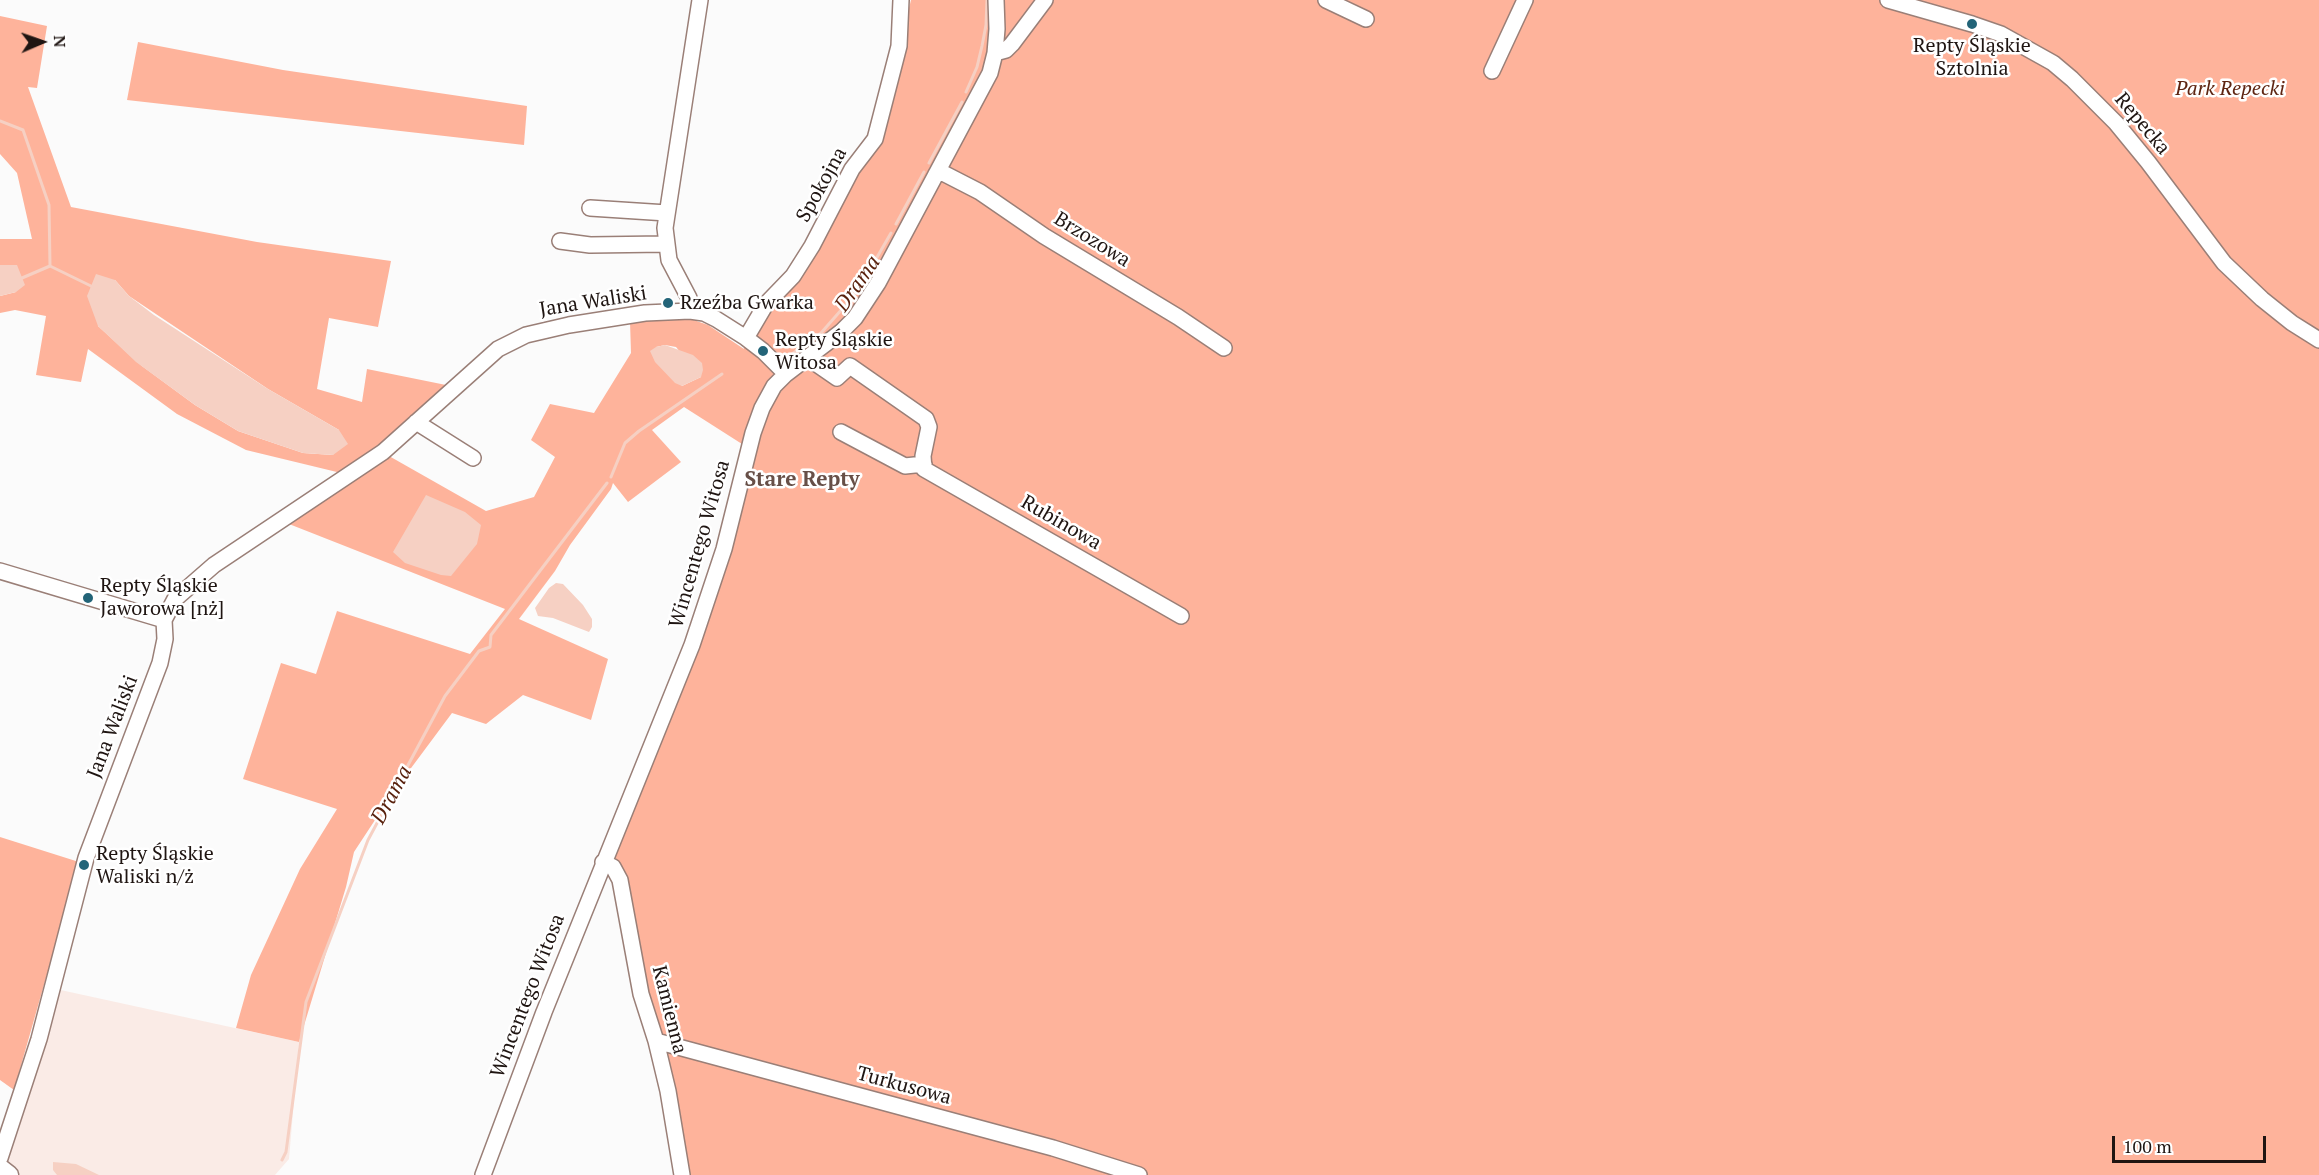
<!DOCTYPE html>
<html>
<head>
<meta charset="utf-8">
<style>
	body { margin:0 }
	#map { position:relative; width:2319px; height:1175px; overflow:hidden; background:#fbfbfb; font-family:"PT Serif",serif }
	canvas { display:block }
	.north { position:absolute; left:12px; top:12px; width:60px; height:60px; -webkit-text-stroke:4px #fff; paint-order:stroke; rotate:88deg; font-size:16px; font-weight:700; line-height:24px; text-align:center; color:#1f1512 }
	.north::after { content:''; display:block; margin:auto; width:21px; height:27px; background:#1f1512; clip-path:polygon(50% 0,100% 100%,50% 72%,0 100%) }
	.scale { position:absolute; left:2112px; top:1136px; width:154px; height:27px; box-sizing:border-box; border:3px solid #1f1512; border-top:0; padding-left:8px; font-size:18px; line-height:21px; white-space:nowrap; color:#1f1512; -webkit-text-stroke:4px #fff; paint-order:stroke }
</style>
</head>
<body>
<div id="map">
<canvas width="2319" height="1175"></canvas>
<div class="north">N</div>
<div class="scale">100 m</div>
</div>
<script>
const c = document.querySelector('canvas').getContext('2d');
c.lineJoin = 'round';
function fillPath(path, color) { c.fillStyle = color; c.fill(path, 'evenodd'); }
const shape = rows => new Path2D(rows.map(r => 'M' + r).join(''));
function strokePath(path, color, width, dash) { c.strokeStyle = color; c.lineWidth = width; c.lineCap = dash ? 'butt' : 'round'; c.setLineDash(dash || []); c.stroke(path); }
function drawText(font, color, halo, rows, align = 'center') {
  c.font = font + ' "PT Serif",serif'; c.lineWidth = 5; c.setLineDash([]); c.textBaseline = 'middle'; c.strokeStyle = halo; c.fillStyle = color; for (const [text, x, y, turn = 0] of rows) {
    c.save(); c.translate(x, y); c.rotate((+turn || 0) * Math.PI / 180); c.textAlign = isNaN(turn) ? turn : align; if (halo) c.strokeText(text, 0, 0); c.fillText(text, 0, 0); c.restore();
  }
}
fillPath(shape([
	[56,989,299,1042,289,1159,275,1175,20,1175,5,1165]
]), '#faebe6');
fillPath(shape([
	[911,0,2319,0,2319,1175,681,1175,613,853,758,431,754,407,742,444,684,407,652,430,681,462,628,502,613,483,611,489,570,545,555,571,519,619,608,659,591,720,523,695,486,724,452,713,394,791,354,852,346,887,299,1042,236,1028,251,975,300,869,337,809,243,779,281,663,316,674,337,611,470,654,505,609,289,524,389,456,486,511,534,497,555,457,531,440,550,404,594,413,631,353,630,321,685,317,708,325,744,349,743,341,770,303,867,145,894,69],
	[665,345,676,347,701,377,682,386,656,347],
	[0,16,47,26,37,88,28,87,71,207,257,242,391,261,378,327,329,318,317,389,362,402,367,369,446,385,374,450,341,473,246,450,177,414,88,349,81,382,36,375,46,316,15,310,0,313,0,296,16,292,17,265,0,265,0,239,32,239,17,173,0,154],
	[115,280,129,296,268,389,339,430,333,455,303,453,238,431,195,405,142,366,98,326],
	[138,42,283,70,527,106,524,145,127,100],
	[0,837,79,862,14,1090,0,1080]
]), '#feb39b');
fillPath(shape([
	[0,265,17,265,25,285,16,292,0,296],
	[96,274,115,280,129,296,154,315,268,389,339,430,348,444,333,455,303,453,238,431,195,405,136,362,98,326,87,296],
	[665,345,693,355,702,363,703,370,701,377,682,386,675,383,655,362,650,351,656,347],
	[426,495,465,512,481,525,477,544,451,576,441,575,405,563,393,552],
	[556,583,563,584,583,605,592,619,592,627,589,632,553,618,538,616,535,608,549,588],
	[53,1162,76,1164,99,1175,57,1175,53,1170]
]), '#f6d0c3');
strokePath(shape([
	[966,92,977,67,982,46,986,25,987,0],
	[0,121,23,130,49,205,50,266],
	[929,163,962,102],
	[896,224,924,172],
	[50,266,91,286],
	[22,278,50,266],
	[792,354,821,333,857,292,891,233],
	[611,477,625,443,639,431,722,374],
	[282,1160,286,1152,306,1002,368,840,445,696,479,651,490,647,491,635,607,483]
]), '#f6d0c3', 3);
const minor = shape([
	[1326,0,1366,19],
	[1888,0,1972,24,2001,34,2053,63,2072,79,2116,123,2148,162,2224,263,2262,299,2292,323,2319,340],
	[995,53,1006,50,1012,44,1045,0],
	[1492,71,1525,0],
	[936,174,943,173,980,192,1044,236,1178,317,1224,348],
	[590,208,667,213],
	[560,241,590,245,665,244],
	[690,311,689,298,669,260,665,228,700,0],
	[746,338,766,304,793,276,812,246,852,169,875,139,899,46,901,0],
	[808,358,837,378,850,366,926,419,929,427,923,456,924,469,1181,616],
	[416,422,473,458],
	[841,432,905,466,924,464],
	[0,571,164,620],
	[603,862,613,867,620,880,641,994,656,1041,668,1091,682,1175],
	[656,1041,1053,1148,1139,1175],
	[0,1158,39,1039,86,858,160,663,165,639,164,620,175,599,214,565,383,452,498,349,526,335,569,325,645,313,690,311,704,313,716,319,746,338,763,351,786,374],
	[483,1175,544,1012,692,645,724,549,753,433,762,408,774,386,786,374,841,332,855,318,878,283,990,73,995,53,997,29,996,0]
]);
const major = shape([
	[0,1168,9,1175]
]);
strokePath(minor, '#9a7f77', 18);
strokePath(major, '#9a7f77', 21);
strokePath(minor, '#fff', 15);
strokePath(major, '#fff', 18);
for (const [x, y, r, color] of [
	[1972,24,6,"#236478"],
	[668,303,6,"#236478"],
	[763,351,6,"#236478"],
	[88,598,6,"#236478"],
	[84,865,6,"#236478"]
]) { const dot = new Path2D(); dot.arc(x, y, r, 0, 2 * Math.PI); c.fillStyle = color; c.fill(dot); strokePath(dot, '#fff', 2); }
drawText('20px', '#1f1512', '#fff', [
	["Repty Śląskie",1972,46,"center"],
	["Sztolnia",1972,69,"center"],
	["Rzeźba Gwarka",680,303],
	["Repty Śląskie",775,340],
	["Witosa",775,363],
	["Repty Śląskie",100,586],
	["Jaworowa [nż]",100,609],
	["Repty Śląskie",96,854],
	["Waliski n/ż",96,877]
], 'left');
drawText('italic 20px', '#5e2512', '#fff', [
	["Park Repecki",2230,89]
]);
drawText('20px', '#1f1512', '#fff', [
	["Repecka",2142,124,50],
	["Spokojna",822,185,-61],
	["Brzozowa",1092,240,32],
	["Jana Waliski",593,302,-9],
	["Rubinowa",1061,523,30],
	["Wincentego Witosa",700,544,-74],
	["Jana Waliski",113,727,-69],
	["Wincentego Witosa",528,996,-69],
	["Kamienna",669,1010,76],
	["Turkusowa",904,1086,15]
]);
drawText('italic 21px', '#59210d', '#fff', [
	["Drama",858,284,-55],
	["Drama",392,795,-62]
]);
drawText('bold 21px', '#674f47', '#fff', [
	["Stare Repty",802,480]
]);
</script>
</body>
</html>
